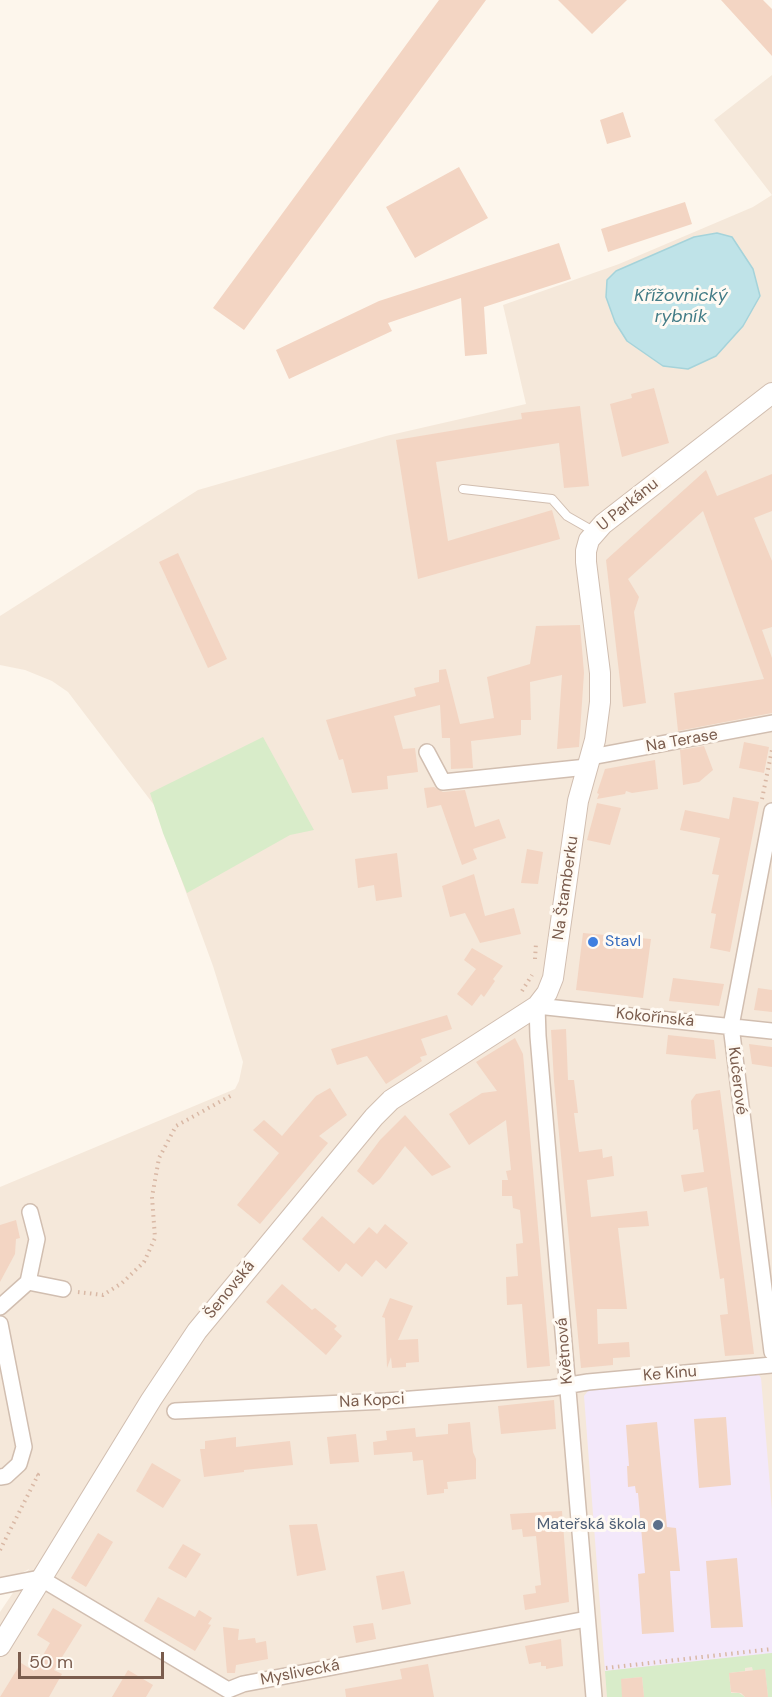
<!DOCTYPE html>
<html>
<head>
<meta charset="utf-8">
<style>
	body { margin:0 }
	#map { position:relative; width:772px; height:1697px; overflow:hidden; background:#fdf6ec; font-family:"DM Sans",sans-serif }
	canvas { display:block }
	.scale { position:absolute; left:18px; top:1652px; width:146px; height:27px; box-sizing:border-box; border:3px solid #7a5c4d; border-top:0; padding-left:8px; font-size:18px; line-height:21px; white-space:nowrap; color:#7a5c4d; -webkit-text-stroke:4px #fffaf3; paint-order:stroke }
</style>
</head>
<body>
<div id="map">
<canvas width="772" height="1697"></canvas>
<div class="scale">50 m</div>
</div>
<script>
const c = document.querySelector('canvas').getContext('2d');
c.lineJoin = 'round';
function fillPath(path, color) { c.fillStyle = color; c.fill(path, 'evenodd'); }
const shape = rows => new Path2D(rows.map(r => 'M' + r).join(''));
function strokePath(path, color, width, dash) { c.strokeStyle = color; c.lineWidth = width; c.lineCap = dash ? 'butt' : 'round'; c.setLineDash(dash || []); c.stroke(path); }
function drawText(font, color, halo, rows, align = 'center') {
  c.font = font + ' "DM Sans",sans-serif'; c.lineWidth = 6; c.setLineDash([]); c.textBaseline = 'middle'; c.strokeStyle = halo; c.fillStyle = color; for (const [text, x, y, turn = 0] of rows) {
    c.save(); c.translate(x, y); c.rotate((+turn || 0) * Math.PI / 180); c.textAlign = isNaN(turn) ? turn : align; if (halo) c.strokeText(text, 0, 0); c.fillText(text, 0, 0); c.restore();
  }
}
fillPath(shape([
	[772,75,772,1697,0,1697,0,1612,29,1569,14,1577,0,1579,0,1187,235,1089,239,1081,243,1062,213,966,154,805,68,692,52,681,25,670,0,665,0,616,198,490,386,436,526,404,503,305,619,264,753,207,772,195,714,120]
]), '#f5e8da');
fillPath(shape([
	[756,1371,761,1378,772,1510,772,1653,605,1671,584,1396,591,1387]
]), '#f3e8fa');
fillPath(shape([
	[263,737,314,830,290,835,187,893,163,833,150,793],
	[772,1653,772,1697,768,1697,765,1670,753,1671,752,1667,745,1668,745,1671,729,1673,731,1693,739,1693,745,1697,644,1697,642,1677,622,1679,622,1697,607,1697,605,1671]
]), '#d8ecc9');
const water = shape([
	[717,233,732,237,753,269,760,296,743,326,716,356,688,369,663,366,627,341,615,322,606,297,607,280,616,271,694,237,717,233]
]);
fillPath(water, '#bfe3e8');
strokePath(water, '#a5d3da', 1.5);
fillPath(shape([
	[439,0,486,0,244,330,213,308],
	[558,0,627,0,592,34],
	[721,0,763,0,772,9,772,56],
	[623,112,631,137,607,144,600,120],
	[459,167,488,218,415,258,386,207],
	[685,202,692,224,608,252,601,229],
	[559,243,571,279,484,307,487,354,465,356,461,298,388,323,392,331,289,379,276,350,379,301],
	[654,388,669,443,622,457,610,404,632,398,631,394],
	[580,406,589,486,564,488,559,443,436,462,448,541,552,510,560,539,418,579,396,440,522,419,521,413],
	[706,470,717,496,772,474,772,511,754,518,772,561,772,627,762,630,772,658,772,713,678,731,674,693,764,679,703,511,628,579,639,597,634,612,646,703,623,707,606,560],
	[178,553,227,659,208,668,159,562],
	[580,625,584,673,579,747,557,749,562,675,530,682,531,720,521,720,521,735,471,741,473,768,451,769,450,738,442,738,440,705,394,716,403,749,415,748,418,772,387,776,388,789,352,793,343,759,339,760,326,720,416,696,414,688,439,682,439,670,446,669,460,724,494,718,487,677,530,664,536,626],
	[744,742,769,747,764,773,739,768],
	[704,746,713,770,699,782,683,785,680,750],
	[655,760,658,789,632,793,626,791,625,794,597,799,599,794,597,793,605,769],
	[434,787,443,792,465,790,475,827,499,819,506,838,473,849,477,859,462,865,441,805,427,808,424,788],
	[733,797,759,802,730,952,710,948,716,914,711,913,719,875,712,874,720,838,680,830,685,810,729,819],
	[597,803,621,808,610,845,587,840],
	[527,849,543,852,538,884,521,883],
	[397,853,402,897,376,901,374,885,358,888,355,859],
	[474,874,485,916,514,908,521,934,480,943,465,913,450,917,442,886],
	[583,933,651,939,643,998,576,990],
	[472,948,503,966,493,979,495,981,484,997,481,994,472,1006,457,994,476,969,464,960],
	[673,978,724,984,719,1006,669,1001],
	[758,988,772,990,772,1012,754,1010],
	[447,1015,452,1029,421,1039,427,1055,420,1057,422,1061,386,1084,367,1056,337,1065,331,1049],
	[566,1029,568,1080,574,1080,578,1113,574,1113,579,1152,602,1149,603,1158,612,1156,614,1176,587,1180,591,1217,647,1211,649,1226,618,1228,627,1309,597,1309,598,1344,629,1342,630,1357,613,1358,613,1365,581,1368,554,1081,551,1030],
	[668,1035,714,1040,716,1059,666,1054],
	[515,1038,523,1054,550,1366,527,1368,522,1304,507,1305,506,1277,518,1276,516,1244,523,1243,520,1210,513,1208,512,1196,502,1196,502,1180,508,1180,506,1171,511,1170,506,1120,469,1145,449,1114,482,1093,497,1091,476,1062],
	[749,1044,772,1047,772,1067,752,1064],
	[330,1088,347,1115,319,1136,328,1143,260,1224,237,1205,279,1153,253,1130,264,1120,282,1136,316,1096],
	[720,1090,754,1354,725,1356,720,1315,728,1314,724,1278,720,1279,707,1187,684,1192,681,1175,704,1172,698,1129,693,1130,691,1101,696,1094],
	[405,1115,451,1167,432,1176,405,1146,380,1179,373,1185,357,1171,380,1140],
	[322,1216,354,1244,369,1227,377,1234,385,1224,408,1243,386,1269,376,1260,362,1277,346,1263,339,1272,302,1239],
	[16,1220,20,1238,16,1239,15,1254,0,1282,0,1225],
	[282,1284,312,1310,315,1308,337,1326,334,1329,342,1336,326,1355,266,1302],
	[390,1298,413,1306,398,1340,418,1339,419,1362,406,1363,406,1367,392,1368,391,1357,387,1368,385,1318,382,1317],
	[554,1400,556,1429,501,1434,498,1406],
	[726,1417,731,1485,699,1488,694,1419],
	[470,1422,473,1452,476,1459,476,1479,447,1482,448,1489,444,1489,444,1493,427,1495,423,1460,413,1461,412,1452,374,1455,373,1442,387,1440,386,1431,415,1428,416,1437,448,1434,448,1424],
	[657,1422,667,1527,676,1528,680,1571,670,1571,674,1632,642,1634,638,1574,645,1573,638,1493,636,1493,635,1486,628,1487,627,1466,629,1466,626,1425],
	[356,1434,359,1462,330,1464,327,1437],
	[236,1437,236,1447,290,1441,293,1465,244,1470,244,1472,204,1477,200,1449,205,1449,205,1441],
	[152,1463,181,1480,163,1508,136,1491],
	[562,1511,569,1602,525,1610,523,1595,536,1593,535,1586,541,1585,536,1536,523,1537,522,1529,512,1530,510,1514],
	[317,1524,326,1570,297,1576,289,1525],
	[98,1533,113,1542,86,1587,71,1578],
	[183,1544,201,1554,186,1578,168,1568],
	[737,1558,743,1627,711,1628,706,1561],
	[404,1571,411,1604,382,1610,376,1576],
	[158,1597,195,1617,199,1610,212,1618,208,1624,211,1625,195,1651,144,1621],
	[53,1608,82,1625,54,1670,62,1674,49,1697,0,1697,21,1663,34,1671,50,1643,37,1635],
	[373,1623,376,1639,356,1643,353,1626],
	[223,1627,239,1629,238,1640,255,1638,256,1643,266,1641,268,1659,236,1665,235,1673,227,1673],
	[561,1639,563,1666,546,1669,546,1666,541,1666,541,1662,529,1664,525,1646],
	[428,1664,434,1697,346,1697,345,1689,402,1679,400,1669],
	[765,1669,768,1697,745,1697,741,1693,731,1692,729,1673],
	[128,1670,153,1685,146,1697,112,1697],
	[642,1677,644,1697,622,1697,621,1679]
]), '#f3d5c3');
const service = shape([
	[463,489,552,499,567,516,595,532]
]);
const minor = shape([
	[427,752,443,782,587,767],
	[591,757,772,723],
	[772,811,731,1026,772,1352],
	[28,1282,37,1239,30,1212],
	[0,1307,28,1282,63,1289],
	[0,1324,24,1447,19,1464,6,1476,0,1477],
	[175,1411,386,1401,552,1388,588,1382,772,1365],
	[0,1586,40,1578,228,1690,243,1684,587,1619],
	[594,1697,538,1036,537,1006,772,1031]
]);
const tertiary = shape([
	[0,1646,151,1400,197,1331,374,1117,391,1100,537,1006,547,993,553,978,578,801,595,740,600,702,600,673,586,562,586,551,589,540,603,524,772,393]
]);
strokePath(service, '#d1beb0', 10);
strokePath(minor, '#d1beb0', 18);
strokePath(tertiary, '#d1beb0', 22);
strokePath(shape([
	[762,799,772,750],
	[535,959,536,943],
	[522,991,532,975],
	[78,1292,103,1295,122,1283,144,1262,155,1238,152,1197,159,1158,176,1126,232,1095],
	[0,1550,38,1475,33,1472],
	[606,1668,772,1649]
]), '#d9b8a5', 4, [1.5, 4.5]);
strokePath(service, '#fff', 8);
strokePath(minor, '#fff', 15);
strokePath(tertiary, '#fff', 20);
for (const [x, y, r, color] of [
	[593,942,6,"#3f7fe0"],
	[658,1525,6,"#5c6f8a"]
]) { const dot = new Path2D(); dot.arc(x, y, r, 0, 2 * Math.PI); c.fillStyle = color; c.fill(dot); strokePath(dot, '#fffaf3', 2); }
drawText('16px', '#7a5c4d', '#fffaf3', [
	["U Parkánu",628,505,-39],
	["Na Terase",682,741,-10],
	["Na Štamberku",566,888,-82],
	["Kokořínská",655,1018,6],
	["Kučerové",737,1081,83],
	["Šenovská",230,1290,-51],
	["Květnová",565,1351,-95],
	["Ke Kinu",670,1374,-5],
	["Na Kopci",372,1401,-3],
	["Myslivecká",300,1673,-11]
]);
drawText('16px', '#366cbe', '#fffaf3', [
	["Stavl",605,942]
], 'left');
drawText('16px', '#4e5e75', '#fffaf3', [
	["Mateřská škola",646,1525]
], 'right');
drawText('italic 18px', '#437c86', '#fffaf3', [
	["Křížovnický",681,296],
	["rybník",681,317]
]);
</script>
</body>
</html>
